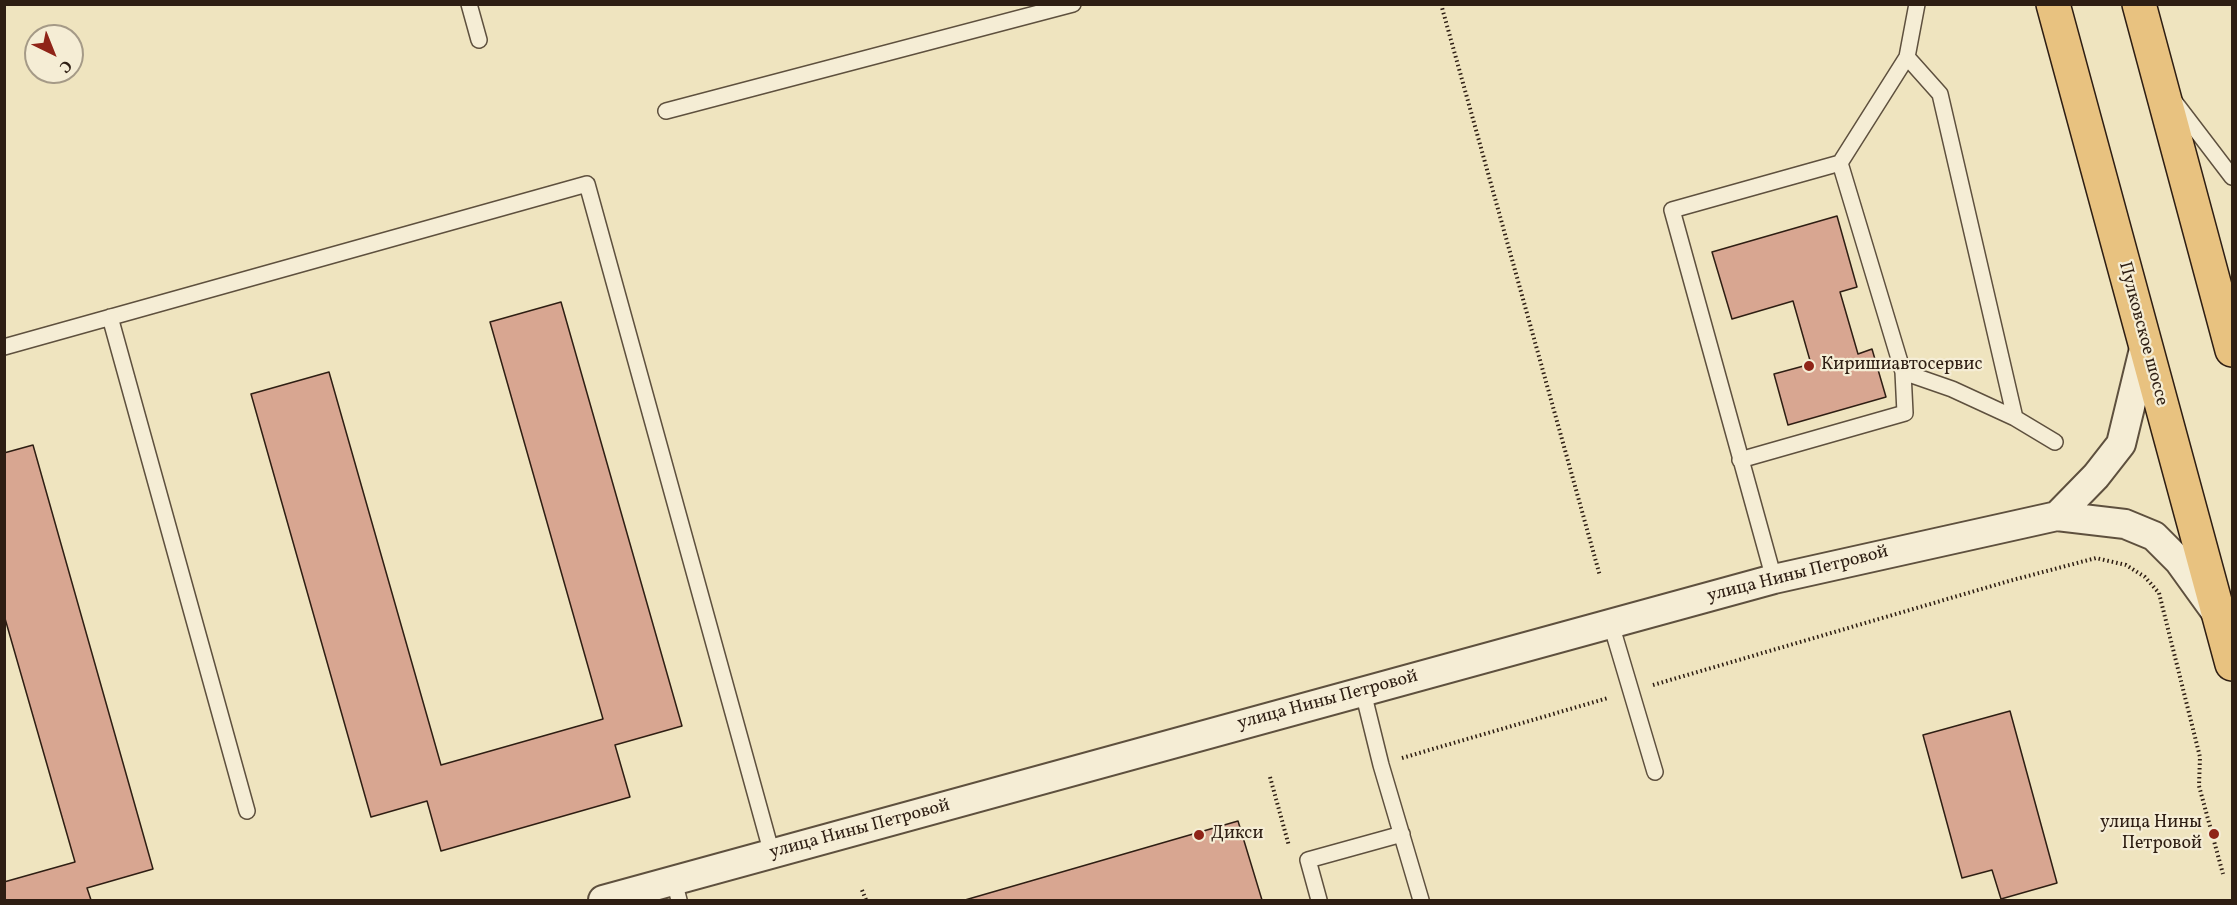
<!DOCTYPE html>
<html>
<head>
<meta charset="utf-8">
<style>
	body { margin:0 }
	#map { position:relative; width:2237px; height:905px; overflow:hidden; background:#efe4bf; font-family:Vollkorn,serif }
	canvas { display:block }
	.frame { position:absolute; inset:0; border:6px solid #2e1e13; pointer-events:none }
	.north { position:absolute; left:24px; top:24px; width:60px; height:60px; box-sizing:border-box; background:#f5edd5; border:2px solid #a59a87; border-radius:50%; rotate:137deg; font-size:16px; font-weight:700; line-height:24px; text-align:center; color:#2e1e13 }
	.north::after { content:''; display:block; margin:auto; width:21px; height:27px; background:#8f2418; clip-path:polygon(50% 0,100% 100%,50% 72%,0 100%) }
</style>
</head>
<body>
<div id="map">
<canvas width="2237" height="905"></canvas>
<div class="frame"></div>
<div class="north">С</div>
</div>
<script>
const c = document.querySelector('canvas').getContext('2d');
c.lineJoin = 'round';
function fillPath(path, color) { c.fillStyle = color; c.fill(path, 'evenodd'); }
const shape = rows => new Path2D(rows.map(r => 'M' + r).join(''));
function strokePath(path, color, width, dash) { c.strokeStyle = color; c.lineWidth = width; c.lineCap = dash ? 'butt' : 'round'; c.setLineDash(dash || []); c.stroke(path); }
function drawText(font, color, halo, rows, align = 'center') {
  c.font = font + ' Vollkorn,serif'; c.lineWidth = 4.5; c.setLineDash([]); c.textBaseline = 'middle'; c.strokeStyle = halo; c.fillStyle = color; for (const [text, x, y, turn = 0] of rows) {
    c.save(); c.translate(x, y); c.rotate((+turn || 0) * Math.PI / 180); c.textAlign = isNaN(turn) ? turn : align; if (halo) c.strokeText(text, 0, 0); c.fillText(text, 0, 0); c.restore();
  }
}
const building = shape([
	[1837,216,1857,287,1840,292,1858,354,1872,349,1886,397,1788,425,1774,374,1811,364,1793,301,1732,319,1712,252,1837,216],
	[561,302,682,726,615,745,630,797,441,851,427,801,371,817,251,394,329,372,441,765,603,719,490,322,561,302],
	[33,445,153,869,87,888,91,900,4,900,4,882,75,862,4,615,4,453,33,445],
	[2010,711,2057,883,2001,899,1992,870,1962,878,1923,735,2010,711],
	[1238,821,1262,900,965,900,1238,821]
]);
fillPath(building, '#d8a691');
strokePath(building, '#2e1e13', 1.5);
const service = shape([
	[469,4,479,40],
	[1907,57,1940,94,2015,418],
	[2174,101,2232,177],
	[666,111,1073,4],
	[110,317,247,811],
	[4,347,587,184,772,854],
	[1903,372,1952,389,2015,418,2055,442],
	[1740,460,1905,413,1903,372,1840,163],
	[1774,579,1672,210,1840,163,1907,57,1917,4],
	[1611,624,1655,772],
	[1363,692,1381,765,1421,900],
	[674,881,679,900],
	[1319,900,1308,860,1402,834]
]);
const minor = shape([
	[2145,345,2121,444,2096,476,2057,516,2125,524,2154,536,2179,561,2215,611],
	[603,900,1774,579,2057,516]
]);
const trunk = shape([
	[2053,4,2232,664],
	[2139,4,2232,350]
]);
strokePath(service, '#5e503e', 18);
strokePath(minor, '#5e503e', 32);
strokePath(trunk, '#2e1e13', 36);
strokePath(shape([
	[1441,4,1600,576],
	[1653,685,2009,581,2096,558,2126,565,2145,577,2159,593,2200,757,2199,786,2223,874],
	[1402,758,1608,698],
	[1270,777,1289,846],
	[862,890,866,900]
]), '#2e1e13', 4, [1.5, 3]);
strokePath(service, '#f5edd5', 15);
strokePath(minor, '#f5edd5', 28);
strokePath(trunk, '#e8c280', 33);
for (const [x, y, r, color] of [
	[1809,366,6,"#8f2418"],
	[2214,834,6,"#8f2418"],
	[1199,835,6,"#8f2418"]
]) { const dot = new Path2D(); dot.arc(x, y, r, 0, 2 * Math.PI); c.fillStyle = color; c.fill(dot); strokePath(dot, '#f5edd5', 2); }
drawText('18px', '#2e1e13', '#f5edd5', [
	["Пулковское шоссе",2142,334,75],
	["улица Нины Петровой",1798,575,-14],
	["улица Нины Петровой",1328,701,-15],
	["улица Нины Петровой",860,830,-15]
]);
drawText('18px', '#2e1e13', '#f5edd5', [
	["Киришиавтосервис",1821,366],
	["улица Нины",2202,824,"right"],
	["Петровой",2202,845,"right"],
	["Дикси",1211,835]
], 'left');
</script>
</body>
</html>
